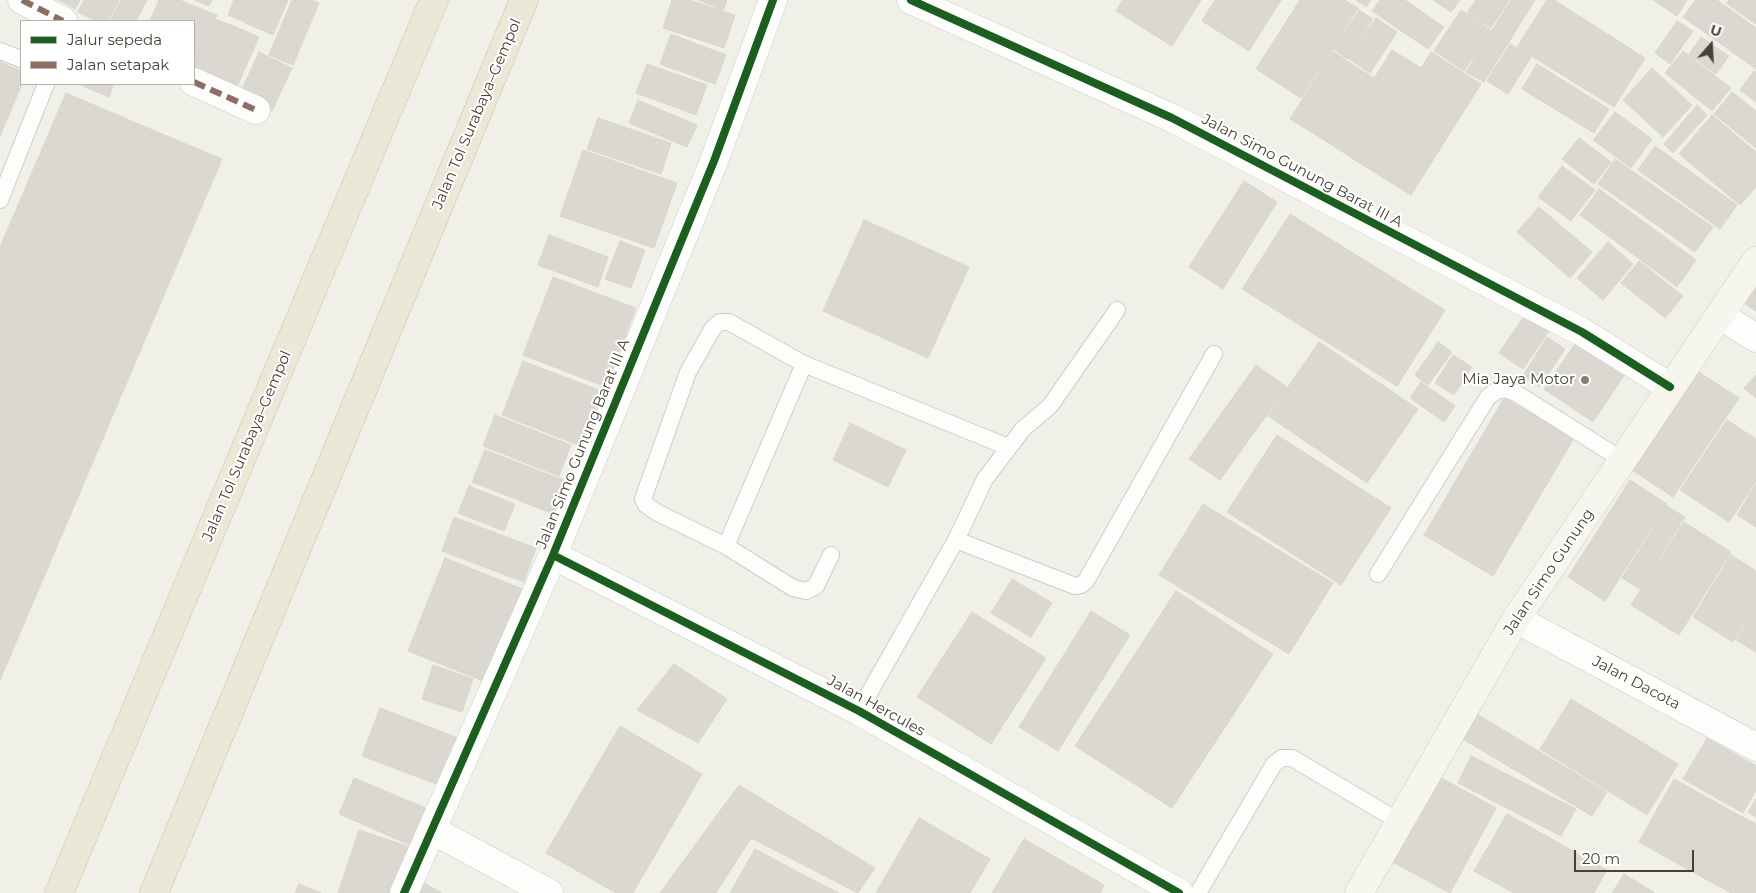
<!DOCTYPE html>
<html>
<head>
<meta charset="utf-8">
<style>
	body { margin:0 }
	#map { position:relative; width:1756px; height:893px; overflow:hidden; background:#f0efe8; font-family:Montserrat,sans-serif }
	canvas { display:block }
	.legend { position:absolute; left:20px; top:20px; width:175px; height:65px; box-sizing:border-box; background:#fff; border:1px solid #b5b3ae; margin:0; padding:6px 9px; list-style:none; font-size:15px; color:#474234 }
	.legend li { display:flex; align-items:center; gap:10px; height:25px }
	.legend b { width:25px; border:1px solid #b5b3ae }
	.north { position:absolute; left:1686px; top:20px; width:50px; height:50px; -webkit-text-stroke:4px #fff; paint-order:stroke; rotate:19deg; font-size:14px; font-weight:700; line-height:20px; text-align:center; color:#474234 }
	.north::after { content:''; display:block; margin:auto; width:18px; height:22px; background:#474234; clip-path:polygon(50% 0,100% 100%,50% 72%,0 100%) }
	.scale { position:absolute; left:1574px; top:850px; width:120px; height:22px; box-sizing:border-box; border:2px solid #474234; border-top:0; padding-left:6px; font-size:15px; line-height:18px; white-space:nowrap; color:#474234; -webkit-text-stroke:4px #fff; paint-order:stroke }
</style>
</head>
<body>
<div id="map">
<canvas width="1756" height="893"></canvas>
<ul class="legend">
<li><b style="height:6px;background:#1b5e20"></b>Jalur sepeda</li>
<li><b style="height:6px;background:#8d6e63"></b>Jalan setapak</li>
</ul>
<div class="north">U</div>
<div class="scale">20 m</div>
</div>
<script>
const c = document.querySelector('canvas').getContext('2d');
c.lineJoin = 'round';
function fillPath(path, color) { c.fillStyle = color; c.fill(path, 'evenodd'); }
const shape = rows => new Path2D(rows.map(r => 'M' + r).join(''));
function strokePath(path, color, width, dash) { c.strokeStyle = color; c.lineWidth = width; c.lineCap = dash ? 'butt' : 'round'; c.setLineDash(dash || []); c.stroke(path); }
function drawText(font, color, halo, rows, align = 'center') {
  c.font = font + ' Montserrat,sans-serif'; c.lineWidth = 4; c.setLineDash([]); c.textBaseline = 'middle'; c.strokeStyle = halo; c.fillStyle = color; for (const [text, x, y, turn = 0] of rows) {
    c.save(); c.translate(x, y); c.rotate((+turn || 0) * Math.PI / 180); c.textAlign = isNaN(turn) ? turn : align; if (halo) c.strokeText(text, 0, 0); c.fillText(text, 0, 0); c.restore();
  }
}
const building = shape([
	[59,0,80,0,75,9,59,0],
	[84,0,119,0,108,21,96,21,78,12,84,0],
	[121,0,147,0,136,21,110,21,121,0],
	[159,0,180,0,189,4,182,21,150,21,159,0],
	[195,0,212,0,209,6,195,0],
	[234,0,255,0,245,22,228,15,234,0],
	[255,0,288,0,273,35,245,23,255,0],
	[292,0,312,0,319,3,293,65,269,55,292,0],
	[672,0,690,0,735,15,724,48,663,28,672,0],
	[699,0,727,0,723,10,699,0],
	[1123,0,1201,0,1172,46,1116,11,1123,0],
	[1215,0,1281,0,1249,51,1202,21,1215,0],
	[1300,0,1344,0,1358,8,1301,98,1256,69,1300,0],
	[1356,0,1371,0,1366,7,1356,0],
	[1380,0,1405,0,1444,27,1428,49,1372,11,1380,0],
	[1433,0,1460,0,1451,12,1433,0],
	[1476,0,1509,0,1491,28,1467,13,1476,0],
	[1511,0,1535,0,1484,82,1466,72,1511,0],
	[1547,0,1554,0,1645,58,1614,107,1517,47,1547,0],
	[1653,0,1687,0,1677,16,1653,0],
	[1696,0,1717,0,1756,28,1756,69,1683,17,1696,0],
	[1729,0,1756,0,1756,24,1726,3,1729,0],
	[189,4,217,15,194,67,194,21,182,21,189,4],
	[1359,10,1373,19,1347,59,1333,49,1359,10],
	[1461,10,1492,31,1464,71,1434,51,1461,10],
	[1376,18,1397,32,1370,73,1348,58,1376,18],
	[215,19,236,27,214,78,194,70,194,67,215,19],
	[1677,21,1693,31,1670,64,1655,53,1677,21],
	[236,27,259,37,237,87,215,77,236,27],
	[671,34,726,55,715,84,660,64,671,34],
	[1701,37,1729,56,1716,74,1689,54,1701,37],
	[1510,44,1531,57,1508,94,1487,81,1510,44],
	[1392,50,1421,68,1361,164,1332,145,1392,50],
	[1332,51,1374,78,1332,145,1290,119,1332,51],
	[1683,51,1731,88,1712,111,1665,73,1683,51],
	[259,52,292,68,272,111,239,96,259,52],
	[1431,52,1481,84,1411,195,1361,164,1431,52],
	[0,62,21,71,22,84,0,136,0,62],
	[647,64,707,85,696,115,636,93,647,64],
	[1537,64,1609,109,1594,133,1522,89,1537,64],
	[1652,68,1692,105,1663,137,1623,100,1652,68],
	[1754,71,1756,72,1756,102,1740,90,1754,71],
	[78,84,114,84,109,97,78,84],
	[1732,92,1756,111,1756,148,1714,114,1732,92],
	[66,93,155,131,0,495,0,247,66,93],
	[638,100,697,125,687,147,629,123,638,100],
	[1697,105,1707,115,1673,153,1664,144,1697,105],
	[1615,112,1652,139,1631,168,1593,140,1615,112],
	[1712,115,1756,152,1756,187,1740,205,1679,154,1712,115],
	[598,118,671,143,661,174,587,149,598,118],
	[155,131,222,159,0,680,0,495,155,131],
	[1579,138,1611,162,1594,184,1562,159,1579,138],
	[1655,146,1737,205,1720,229,1638,170,1655,146],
	[583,150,677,183,654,248,560,216,583,150],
	[1615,159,1713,227,1695,252,1598,184,1615,159],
	[1562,166,1595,190,1571,221,1538,197,1562,166],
	[1244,181,1277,202,1223,289,1189,267,1244,181],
	[1599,189,1696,260,1677,287,1580,215,1599,189],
	[1539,207,1592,252,1570,278,1517,232,1539,207],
	[1290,214,1445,310,1397,386,1242,289,1290,214],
	[864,220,969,267,928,358,823,311,864,220],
	[549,235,608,257,598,287,538,265,549,235],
	[620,241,645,250,631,288,605,279,620,241],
	[1608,242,1633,264,1603,300,1577,278,1608,242],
	[1639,261,1683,296,1665,318,1621,283,1639,261],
	[553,277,636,308,606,387,523,355,553,277],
	[1756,288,1756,311,1745,304,1756,288],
	[1525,315,1549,331,1523,369,1499,353,1525,315],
	[1547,337,1565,349,1540,387,1523,376,1547,337],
	[1579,338,1627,371,1593,422,1544,389,1579,338],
	[1319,342,1418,409,1367,483,1268,416,1319,342],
	[1438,342,1452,352,1428,385,1415,375,1438,342],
	[1453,355,1472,367,1454,395,1435,383,1453,355],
	[523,361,604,392,583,447,502,415,523,361],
	[1256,365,1287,387,1220,480,1189,459,1256,365],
	[1697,371,1739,398,1673,497,1632,470,1697,371],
	[1756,375,1756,398,1744,388,1756,375],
	[1421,382,1455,406,1444,422,1410,398,1421,382],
	[1504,398,1574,438,1493,576,1424,535,1504,398],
	[495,415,571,445,559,476,483,446,495,415],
	[1727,420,1756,439,1756,481,1729,522,1680,490,1727,420],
	[850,423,906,450,888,487,833,460,850,423],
	[1277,435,1391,508,1341,585,1227,512,1277,435],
	[485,450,569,482,556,515,472,482,485,450],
	[1630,480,1667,504,1605,601,1568,577,1630,480],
	[1756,484,1756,527,1737,515,1756,484],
	[469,486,515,504,504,531,458,513,469,486],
	[1203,504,1333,583,1289,654,1159,575,1203,504],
	[1667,506,1685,517,1640,589,1622,578,1667,506],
	[454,517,536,548,524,582,442,551,454,517],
	[1684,522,1731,552,1679,635,1631,605,1684,522],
	[1731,555,1756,571,1756,604,1733,642,1693,617,1731,555],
	[445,558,525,590,499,655,419,623,445,558],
	[1012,579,1052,603,1031,637,991,613,1012,579],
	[1176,591,1273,654,1172,808,1075,746,1176,591],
	[1756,606,1756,652,1736,640,1756,606],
	[1091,611,1130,635,1058,751,1019,727,1091,611],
	[972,612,1046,658,991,744,917,697,972,612],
	[419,623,499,655,488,683,408,651,419,623],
	[674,664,727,699,698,743,637,710,674,664],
	[433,665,473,679,462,712,422,699,433,665],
	[1571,699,1678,764,1647,815,1540,749,1571,699],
	[380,708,458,738,439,785,362,756,380,708],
	[1475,713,1607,792,1592,816,1461,738,1475,713],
	[620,726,702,774,633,893,616,893,546,853,620,726],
	[1707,738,1756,766,1756,790,1743,813,1683,779,1707,738],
	[1471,756,1576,809,1561,836,1458,783,1471,756],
	[1434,774,1496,808,1450,893,1389,860,1434,774],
	[354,778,435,812,419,849,339,814,354,778],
	[1674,779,1735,813,1700,876,1639,842,1674,779],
	[739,785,875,868,858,893,751,838,716,893,660,893,739,785],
	[1756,799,1756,817,1748,812,1756,799],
	[1735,813,1756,824,1756,893,1731,893,1700,876,1735,813],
	[1507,814,1607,870,1594,893,1514,893,1474,871,1507,814],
	[919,818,990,859,970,893,876,893,919,818],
	[359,830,410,847,394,893,338,893,359,830],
	[1024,839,1104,885,1100,893,992,893,1024,839],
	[755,849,817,882,839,893,730,893,755,849],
	[1624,874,1655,893,1612,893,1624,874],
	[422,882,442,893,416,893,422,882],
	[299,884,321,893,295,893,299,884]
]);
fillPath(building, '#dad8d1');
strokePath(building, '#d8d6ce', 1);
const lane = shape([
	[0,51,21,59],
	[0,200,46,84],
	[956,540,1075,586,1081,585,1086,581,1214,354],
	[726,546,804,364],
	[831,555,816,586,806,591,793,588,726,546,658,513,646,505,643,499,688,372,713,328,720,322,729,322,804,364,1008,447],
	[1378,574,1488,397,1496,391,1505,389,1516,393,1624,461],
	[859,711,956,540,985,479,1023,429,1050,406,1117,310],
	[1198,893,1274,764,1282,758,1292,758,1400,822]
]);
const street = shape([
	[22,0,63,21],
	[911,0,1172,118,1582,332,1670,387],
	[194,82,256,110],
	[1721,316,1756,338],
	[553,555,859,711,1179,893],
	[1516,619,1756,747],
	[432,830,549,893],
	[404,893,553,555,714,161,773,0]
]);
const secondary = shape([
	[1359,893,1516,619,1756,261]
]);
const highway = shape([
	[59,893,434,0],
	[154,893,524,0]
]);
strokePath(lane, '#cecdc5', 18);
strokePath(street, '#cecdc5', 29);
strokePath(secondary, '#d0cebe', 29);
strokePath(highway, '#cbc1a0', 29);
strokePath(lane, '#fdfdfc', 16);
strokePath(street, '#fdfdfc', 28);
strokePath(secondary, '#f6f5ee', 28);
strokePath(highway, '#ece8d8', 28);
strokePath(shape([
	[22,0,63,21],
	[194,82,256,110]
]), '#8d6e63', 6, [12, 6]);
strokePath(shape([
	[911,0,1172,118,1582,332,1670,387],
	[553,555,859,711,1179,893],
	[404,893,553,555,714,161,773,0]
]), '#1b5e20', 8);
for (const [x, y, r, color] of [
	[1585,380,5,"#827f73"]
]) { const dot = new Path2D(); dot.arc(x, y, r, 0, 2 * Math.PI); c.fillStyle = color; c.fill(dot); strokePath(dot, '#fff', 2); }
drawText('15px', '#474234', '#fff', [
	["Jalan Tol Surabaya–Gempol",477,114,-67],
	["Jalan Simo Gunung Barat III A",1302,171,28],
	["Jalan Simo Gunung Barat III A",583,444,-68],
	["Jalan Tol Surabaya–Gempol",247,446,-67],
	["Jalan Simo Gunung",1549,572,-56],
	["Jalan Dacota",1636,683,28],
	["Jalan Hercules",876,706,29]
]);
drawText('15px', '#474234', '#fff', [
	["Mia Jaya Motor",1575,380]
], 'right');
</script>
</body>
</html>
